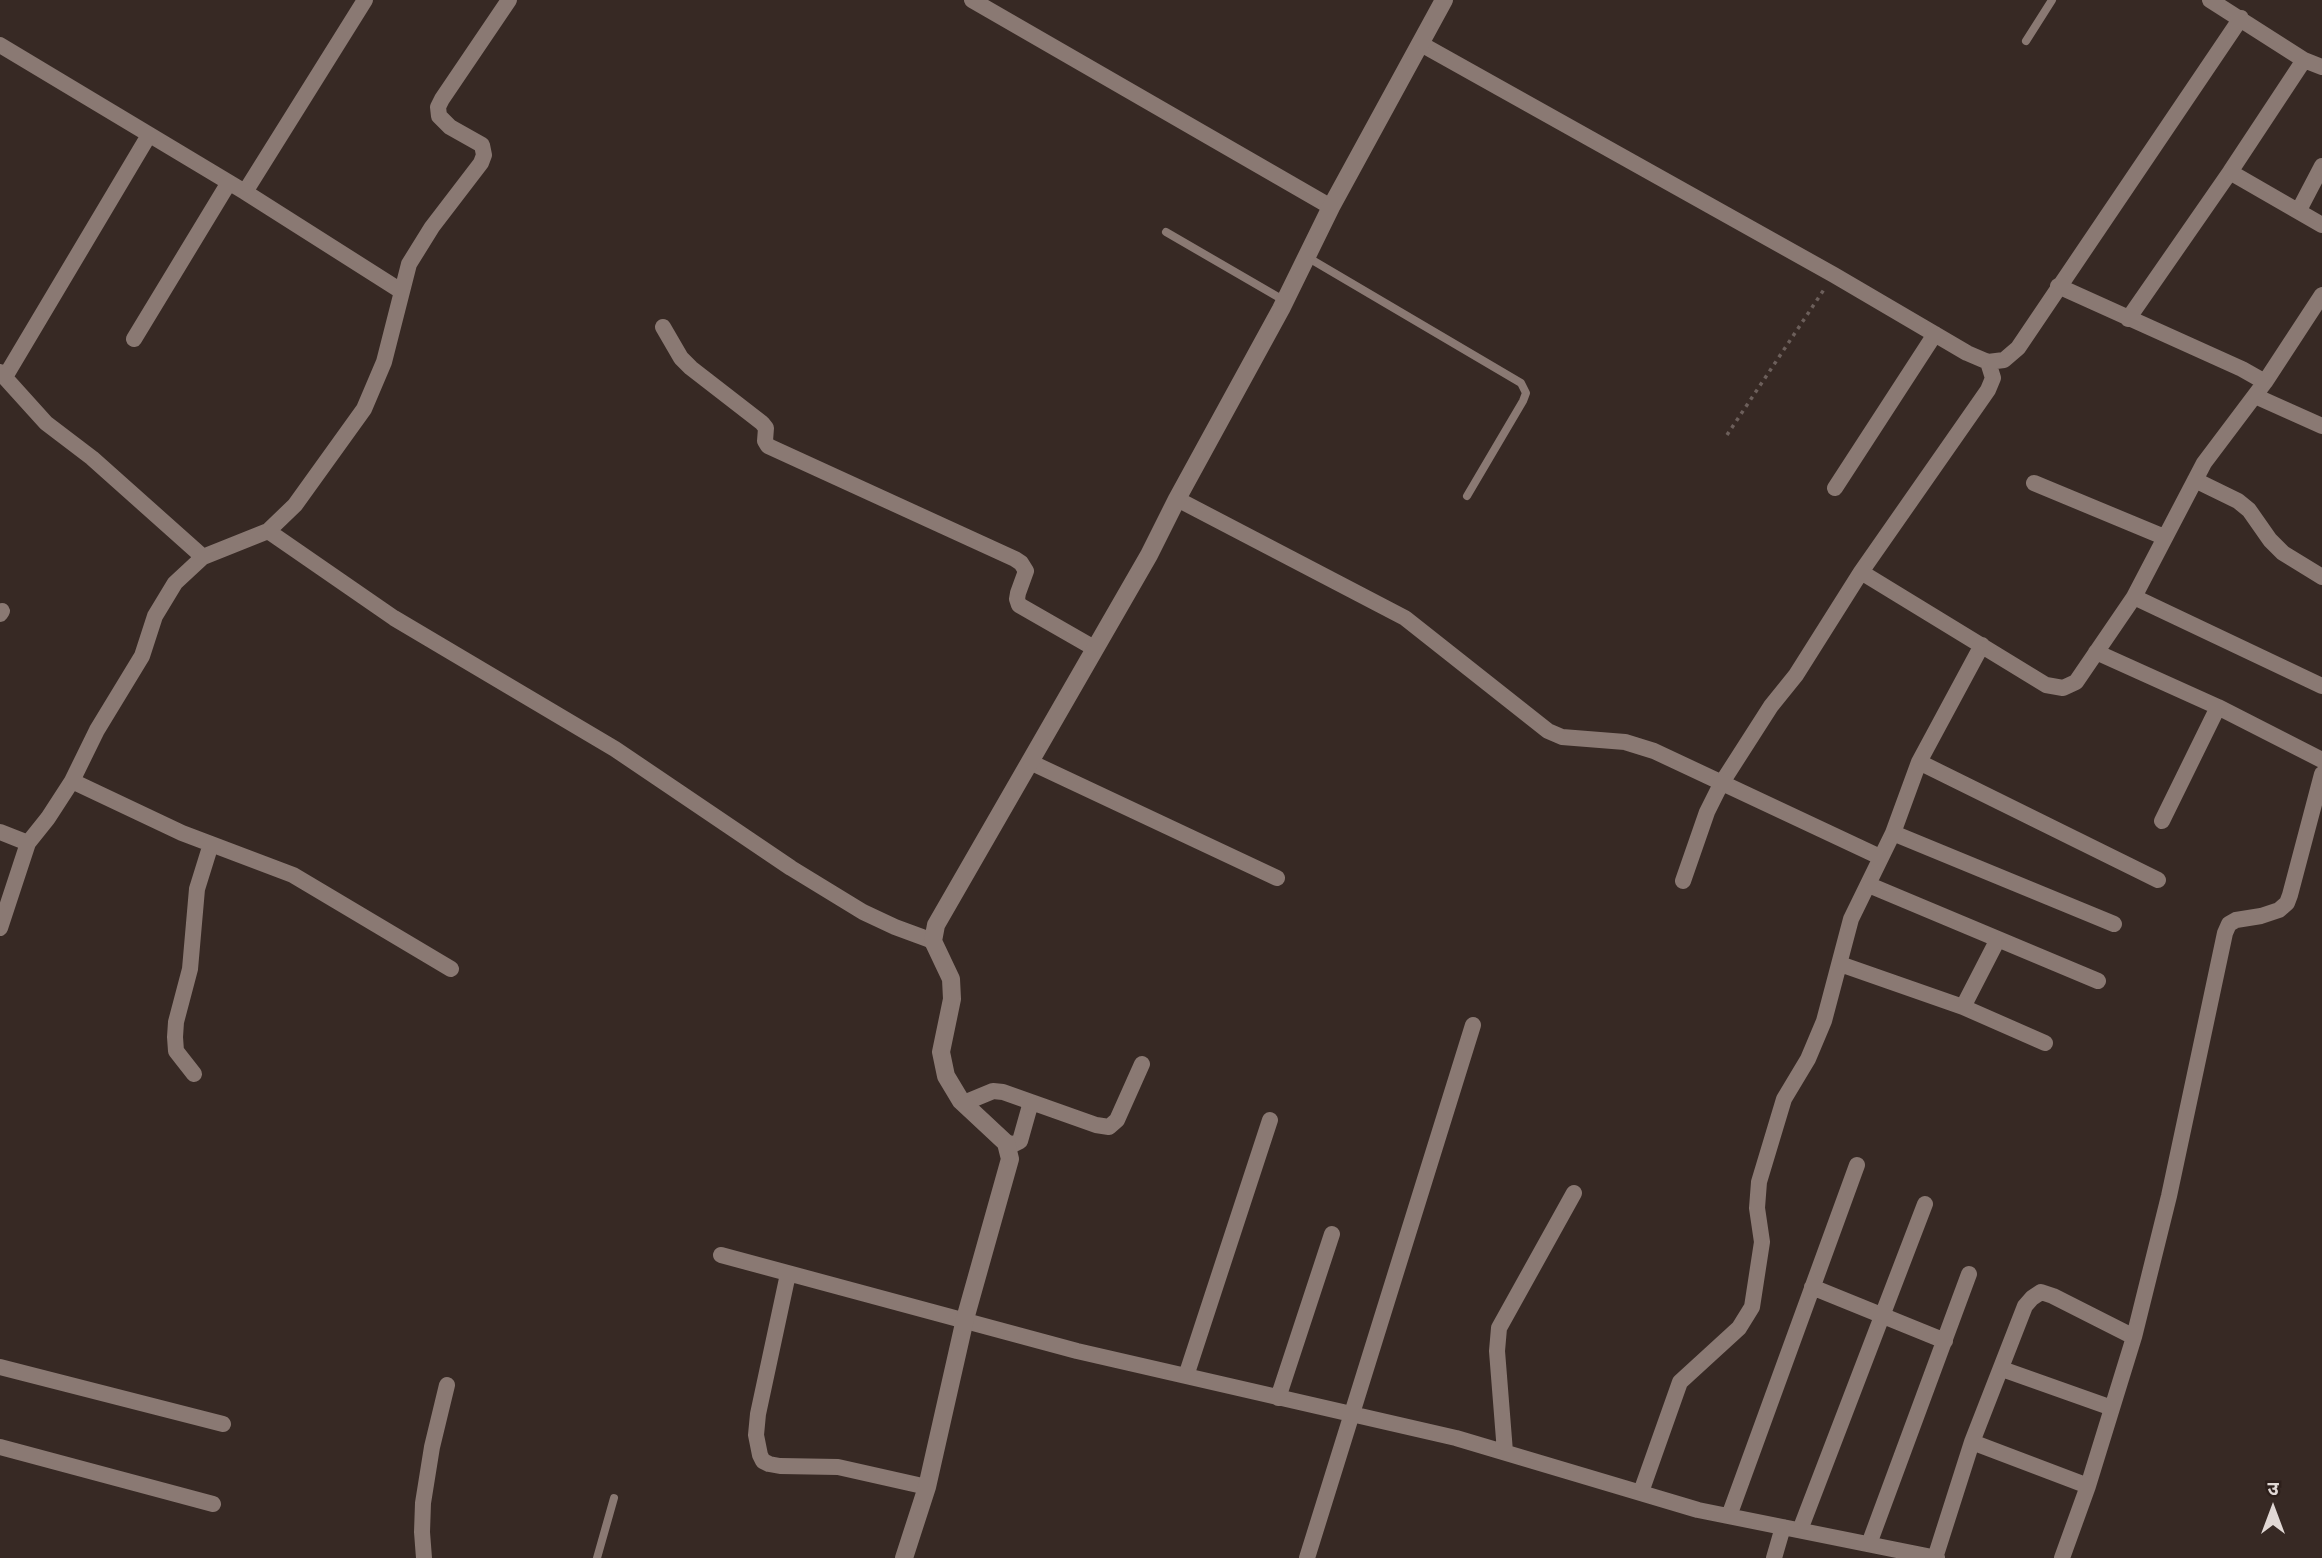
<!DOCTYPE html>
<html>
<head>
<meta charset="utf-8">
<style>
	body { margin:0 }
	#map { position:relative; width:2322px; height:1558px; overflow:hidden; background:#372924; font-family:"PT Sans","Noto Sans Devanagari",sans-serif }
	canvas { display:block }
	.north { position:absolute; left:2238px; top:1474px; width:70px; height:70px; -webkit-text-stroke:5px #2d1f1b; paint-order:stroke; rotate:0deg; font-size:19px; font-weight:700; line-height:28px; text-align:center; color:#e1d8d5 }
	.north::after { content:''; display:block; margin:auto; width:24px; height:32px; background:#e1d8d5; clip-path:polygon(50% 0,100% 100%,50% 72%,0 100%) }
</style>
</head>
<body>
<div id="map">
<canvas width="2322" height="1558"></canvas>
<div class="north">उ</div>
</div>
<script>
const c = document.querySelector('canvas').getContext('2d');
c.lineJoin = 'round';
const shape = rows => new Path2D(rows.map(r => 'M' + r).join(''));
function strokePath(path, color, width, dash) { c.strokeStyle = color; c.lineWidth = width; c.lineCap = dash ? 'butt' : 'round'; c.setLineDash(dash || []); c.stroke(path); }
strokePath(shape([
	[1727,435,1825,288]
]), '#6c5f5b', 3.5, [3.5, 5]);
strokePath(shape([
	[2026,41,2052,0],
	[1166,232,1285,301],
	[1307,257,1521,383,1526,393,1523,401,1467,496],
	[597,1558,614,1498]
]), '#8a7973', 8);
strokePath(shape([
	[972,0,1331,207],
	[2210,0,2304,60,2322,67],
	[1421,44,1834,275,1967,353,1988,362,2004,360,2018,348,2241,18],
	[0,45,245,192,401,291],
	[2230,172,2322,225],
	[245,192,365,0],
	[2299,210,2322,166],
	[2058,286,2242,369,2265,382],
	[2128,319,2230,172,2304,60],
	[663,327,681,358,691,368,762,423,766,428,765,441,768,446,1015,559,1021,563,1026,571,1018,593,1017,599,1019,605,1094,648],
	[134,339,228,184],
	[0,372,46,423,92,458,203,557],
	[5,377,149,135],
	[2255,396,2322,426],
	[2195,480,2238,501,2249,510,2270,540,2283,553,2322,577],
	[2034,483,2164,537],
	[1835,488,1935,334],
	[1177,499,1405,618,1548,731,1562,737,1625,742,1654,751,1880,857],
	[268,531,394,618,615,749,791,868,863,912,895,927,933,941],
	[1861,572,2046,685,2063,688,2076,682,2134,597,2204,463,2265,382,2322,295],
	[2134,597,2322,686],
	[0,614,2,611],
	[2096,652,2218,707,2322,760],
	[1030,762,1277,878],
	[1919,762,2158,880],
	[72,781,182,833,293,875,451,969],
	[2162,821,2218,707],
	[0,832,28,843],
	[1893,833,2114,924],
	[1683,881,1707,812,1721,784,1771,706,1796,675,1861,572,1988,390,1993,378,1988,362],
	[1869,885,2098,981],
	[0,928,28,843,48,818,72,781,97,730,142,656,155,616,175,583,203,557,268,531,295,505,364,409,384,362,409,264,432,227,481,163,484,155,482,145,450,127,439,116,438,107,442,99,509,0],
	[1840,964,1963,1007,2045,1043],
	[1963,1007,1998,939],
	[194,1074,176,1051,175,1037,176,1022,190,969,197,889,211,844],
	[964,1103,993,1091,1003,1092,1096,1125,1109,1127,1117,1120,1142,1064],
	[1006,1143,1014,1144,1020,1141,1031,1102],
	[721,1255,1077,1351,1456,1438,1698,1510,1937,1558],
	[788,1274,758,1414,756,1435,760,1455,763,1461,769,1464,780,1466,838,1467,927,1487],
	[1812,1287,1945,1341],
	[0,1367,223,1424],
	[2002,1369,2112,1408],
	[1186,1376,1270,1120],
	[1278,1398,1332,1234],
	[1972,1442,2088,1486],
	[0,1447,213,1504],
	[1505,1452,1497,1351,1499,1328,1574,1193],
	[1641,1492,1680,1382,1739,1328,1752,1307,1762,1242,1757,1208,1759,1182,1784,1099,1808,1059,1824,1021,1851,919,1893,833,1919,762,1982,645],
	[1729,1516,1857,1165],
	[1800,1530,1925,1204],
	[1869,1544,1969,1274],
	[424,1558,422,1532,423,1503,432,1447,447,1385],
	[1307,1558,1473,1025],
	[1774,1558,1783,1527],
	[1935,1558,1972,1442,2025,1306,2032,1298,2041,1292,2053,1296,2134,1337],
	[2062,1558,2088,1486,2134,1337,2169,1196,2225,933,2229,924,2236,920,2261,916,2279,910,2287,903,2290,895,2322,774]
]), '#8a7973', 16);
strokePath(shape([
	[904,1558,927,1487,965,1319,1010,1159,1006,1143,961,1101,946,1076,941,1052,952,999,951,979,933,941,936,925,1149,555,1177,499,1281,309,1331,207,1444,0]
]), '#8a7973', 18);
</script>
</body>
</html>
